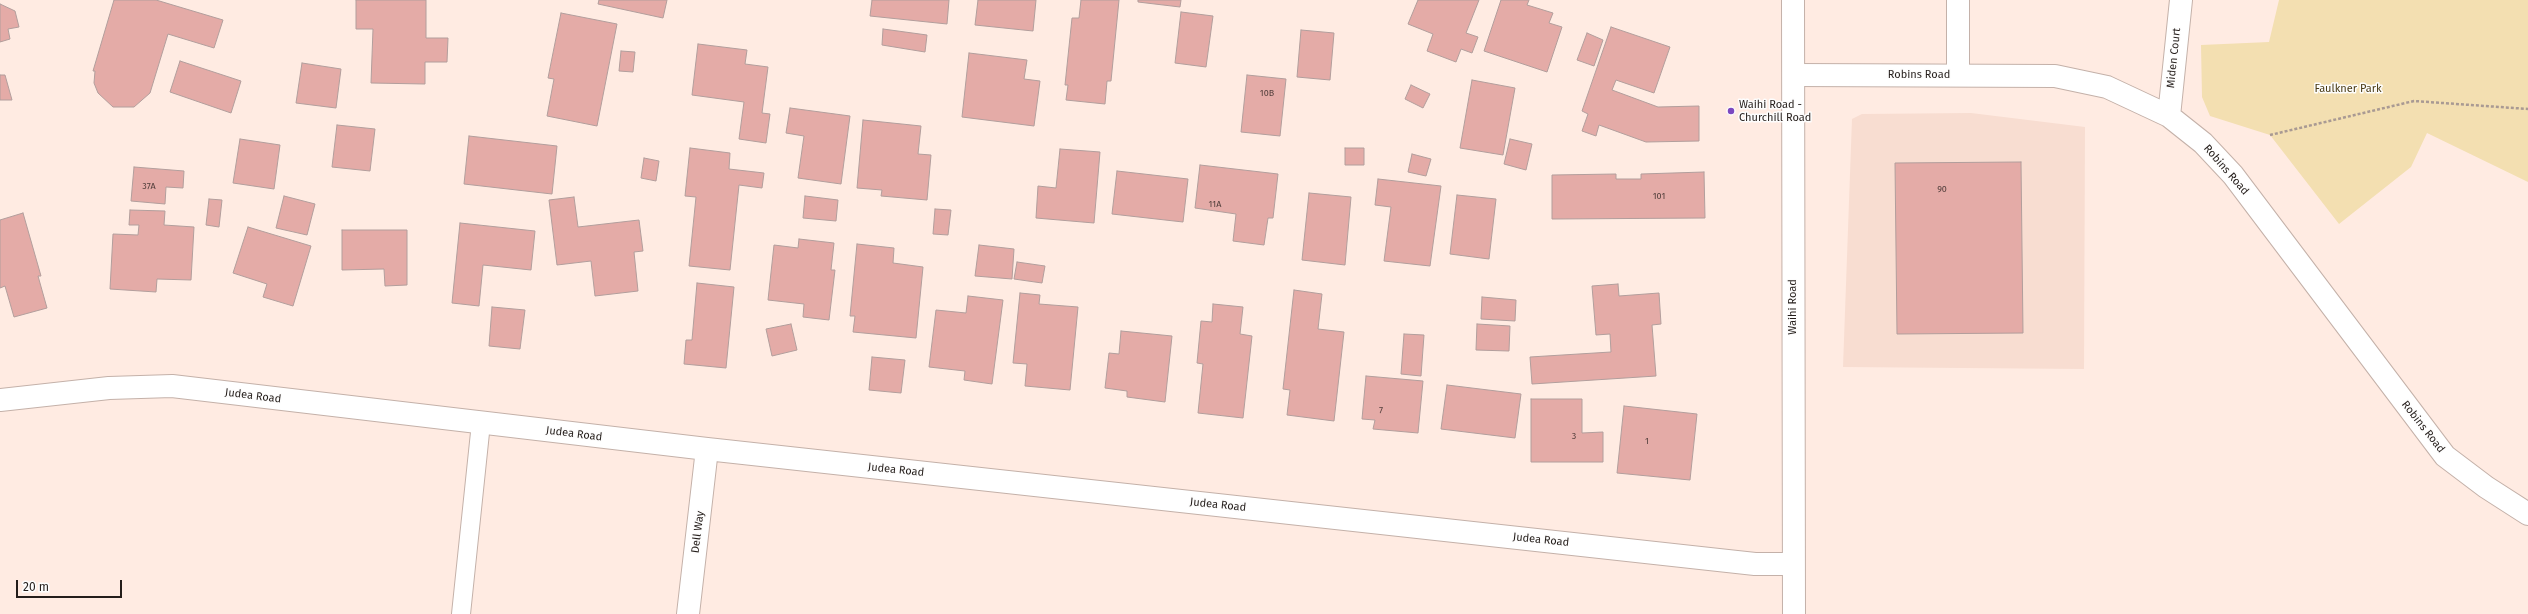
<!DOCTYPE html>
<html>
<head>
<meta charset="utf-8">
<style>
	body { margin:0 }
	#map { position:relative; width:2528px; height:614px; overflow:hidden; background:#ffebe2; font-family:"Fira Sans",sans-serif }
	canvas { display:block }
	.scale { position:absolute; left:16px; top:580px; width:106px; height:18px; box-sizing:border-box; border:2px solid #241d1a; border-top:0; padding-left:5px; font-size:12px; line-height:14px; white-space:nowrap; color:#241d1a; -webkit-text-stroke:3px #fdfdfd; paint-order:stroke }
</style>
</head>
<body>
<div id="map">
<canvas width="2528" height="614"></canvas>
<div class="scale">20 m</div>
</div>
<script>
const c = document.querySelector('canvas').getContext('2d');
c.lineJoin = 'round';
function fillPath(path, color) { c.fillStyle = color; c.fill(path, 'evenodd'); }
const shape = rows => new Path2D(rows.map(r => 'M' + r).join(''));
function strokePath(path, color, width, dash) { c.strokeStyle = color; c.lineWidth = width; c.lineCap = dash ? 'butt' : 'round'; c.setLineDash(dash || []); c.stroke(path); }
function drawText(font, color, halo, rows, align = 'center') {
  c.font = font + ' "Fira Sans",sans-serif'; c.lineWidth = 3; c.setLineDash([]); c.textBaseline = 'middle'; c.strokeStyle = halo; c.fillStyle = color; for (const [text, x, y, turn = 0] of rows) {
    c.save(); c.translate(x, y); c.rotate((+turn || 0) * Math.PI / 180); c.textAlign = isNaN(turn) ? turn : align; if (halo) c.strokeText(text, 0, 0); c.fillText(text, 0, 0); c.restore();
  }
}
fillPath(shape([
	[1971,113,2085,127,2084,369,1843,367,1852,119,1862,114]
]), '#f8ddd1');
fillPath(shape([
	[2279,0,2528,0,2528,182,2427,133,2411,167,2339,224,2270,135,2210,116,2202,97,2201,45,2269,42]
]), '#f3dfb1');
const building = shape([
	[114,0,156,0,223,20,214,48,168,34,150,93,134,107,113,107,98,93,94,83,95,71,93,71,114,0],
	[356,0,426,0,426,38,448,38,447,62,425,62,425,84,371,83,373,29,356,29,356,0],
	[599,0,667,0,663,18,598,4,599,0],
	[872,0,949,0,947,24,870,16,872,0],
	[978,0,1036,0,1033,31,975,25,978,0],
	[1081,0,1119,0,1111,81,1107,81,1105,104,1066,100,1068,85,1065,85,1072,18,1079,18,1081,0],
	[1138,0,1181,0,1180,7,1138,2,1138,0],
	[1418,0,1479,0,1466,33,1478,37,1472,53,1461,49,1456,62,1427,51,1433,34,1408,24,1418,0],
	[1501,0,1529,0,1527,5,1553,13,1549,23,1562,27,1547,72,1484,51,1501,0],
	[0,4,15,11,19,27,8,29,10,39,0,42,0,4],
	[1181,12,1213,16,1206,67,1175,63,1181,12],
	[561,13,617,24,597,126,547,116,554,79,548,78,561,13],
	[1611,27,1670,47,1654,93,1616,80,1612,90,1658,107,1699,106,1699,141,1646,142,1599,125,1596,136,1582,131,1588,114,1582,111,1611,27],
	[883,29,927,35,925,52,882,45,883,29],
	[1301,30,1334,33,1330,80,1297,77,1301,30],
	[1587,33,1603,40,1594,66,1577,60,1587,33],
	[698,44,747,50,745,64,768,67,762,113,770,114,766,143,739,139,744,102,692,95,698,44],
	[621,51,635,52,633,72,619,71,621,51],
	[969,53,1027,60,1024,79,1040,81,1034,126,962,117,969,53],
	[180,61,241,81,231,113,170,92,180,61],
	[302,63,341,69,336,108,296,103,302,63],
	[0,75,5,75,12,100,0,100,0,75],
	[1247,75,1286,79,1280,136,1241,132,1247,75],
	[1472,80,1515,88,1503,155,1460,148,1472,80],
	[1411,85,1430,94,1423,108,1405,99,1411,85],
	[790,108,850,116,841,184,798,178,804,136,786,133,790,108],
	[863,120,921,126,918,154,931,155,927,200,881,196,882,190,857,188,863,120],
	[337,125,375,129,370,171,332,167,337,125],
	[469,136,557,146,552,194,464,184,469,136],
	[240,139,280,145,274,189,233,183,240,139],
	[1510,139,1532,144,1526,170,1504,164,1510,139],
	[690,148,730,153,729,169,764,173,762,188,739,185,730,270,689,266,696,197,685,196,690,148],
	[1345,148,1364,148,1364,165,1345,165,1345,148],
	[1060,149,1100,152,1094,223,1036,218,1038,186,1056,188,1060,149],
	[1412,154,1431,159,1426,176,1408,172,1412,154],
	[644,158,659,161,656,181,641,178,644,158],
	[2021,162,2023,333,1897,334,1895,163,2021,162],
	[1200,165,1278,174,1273,218,1268,218,1264,245,1233,241,1236,214,1195,208,1200,165],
	[134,167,184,171,183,188,166,187,165,204,131,201,134,167],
	[1117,171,1188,179,1183,222,1112,214,1117,171],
	[1704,172,1705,218,1552,219,1552,175,1616,174,1616,179,1641,179,1641,174,1704,172],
	[1378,179,1441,186,1430,266,1384,261,1391,207,1375,205,1378,179],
	[1309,193,1351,197,1345,265,1302,260,1309,193],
	[1457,195,1496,199,1489,259,1450,254,1457,195],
	[284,196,315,204,307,235,276,228,284,196],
	[805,196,838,200,836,221,803,218,805,196],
	[574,197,578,227,639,220,643,251,634,252,638,291,595,296,591,261,557,265,549,200,574,197],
	[209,199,222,200,219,227,206,225,209,199],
	[935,209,951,210,948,235,933,234,935,209],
	[130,210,165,211,164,225,194,227,191,280,157,279,156,292,110,289,113,234,138,235,139,225,129,225,130,210],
	[23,213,41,276,38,276,47,308,14,317,5,286,0,288,0,220,23,213],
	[460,223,535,231,531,270,483,265,479,306,452,303,460,223],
	[248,227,311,246,293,306,263,297,267,284,233,273,248,227],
	[342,230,407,230,407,285,385,286,384,269,342,270,342,230],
	[799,239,834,243,831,270,835,270,829,320,803,317,804,304,768,300,774,245,798,248,799,239],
	[857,244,894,248,893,263,923,267,916,338,853,332,855,316,850,316,857,244],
	[979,245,1014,249,1012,279,975,276,979,245],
	[1017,262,1045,266,1042,283,1014,279,1017,262],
	[697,283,734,287,726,368,684,364,686,340,692,340,697,283],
	[1618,284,1619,296,1659,293,1661,324,1652,325,1656,376,1532,384,1530,357,1611,352,1610,334,1596,335,1592,286,1618,284],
	[1294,290,1322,294,1318,329,1344,332,1334,421,1287,415,1290,390,1283,389,1294,290],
	[1020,293,1040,295,1039,304,1078,307,1070,390,1025,386,1027,364,1013,363,1020,293],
	[968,296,1003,300,992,384,964,380,965,371,929,367,936,310,966,313,968,296],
	[1482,297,1516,300,1515,321,1481,319,1482,297],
	[1213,304,1243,307,1240,334,1252,336,1243,418,1198,413,1203,364,1197,363,1201,321,1212,322,1213,304],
	[492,307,525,310,520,349,489,346,492,307],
	[791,324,797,350,772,356,766,329,791,324],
	[1477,324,1510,326,1509,351,1476,350,1477,324],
	[1121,331,1172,336,1165,402,1127,397,1127,391,1105,388,1109,353,1119,354,1121,331],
	[1404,334,1424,335,1421,376,1401,374,1404,334],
	[872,357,905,360,901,393,869,390,872,357],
	[1366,376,1423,381,1418,433,1373,429,1375,420,1362,419,1366,376],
	[1447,385,1521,394,1515,438,1441,429,1447,385],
	[1531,399,1582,399,1582,433,1603,432,1603,462,1531,462,1531,399],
	[1624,406,1697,414,1690,480,1617,473,1624,406]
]);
fillPath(building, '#e4aba7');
strokePath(building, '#b29e9c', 1);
const service = shape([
	[461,614,481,423]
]);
const minor = shape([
	[1794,75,2055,76,2107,87,2169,116,2203,143,2233,175,2445,456,2486,487,2528,514],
	[1958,75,1958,0],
	[2169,116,2181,0],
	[0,400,109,388,172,386,707,449,1755,564,1793,564],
	[688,614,707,449]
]);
const secondary = shape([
	[1793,0,1794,614]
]);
strokePath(service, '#c4b1a9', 20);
strokePath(minor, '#c4b1a9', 24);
strokePath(secondary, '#c4b1a9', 24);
strokePath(shape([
	[2270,135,2414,101,2528,109]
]), '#a99a93', 2.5, [3, 2]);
strokePath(service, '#fff', 18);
strokePath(minor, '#fff', 22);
strokePath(secondary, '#fff', 22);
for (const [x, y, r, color] of [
	[1731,111,4,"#7b48c0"]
]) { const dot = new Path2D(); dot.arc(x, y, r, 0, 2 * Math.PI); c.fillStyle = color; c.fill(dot); strokePath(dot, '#fdfdfd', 1.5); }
drawText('9px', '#54403d', null, [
	["10B",1267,93],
	["37A",149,186],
	["90",1942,189],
	["101",1659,196],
	["11A",1215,204],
	["7",1381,410],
	["3",1574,436],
	["1",1647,441]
]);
drawText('11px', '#241d1a', '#fdfdfd', [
	["Miden Court",2174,58,-84],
	["Robins Road",1919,75],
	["Robins Road",2226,170,49],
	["Waihi Road",1793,307,-90],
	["Judea Road",253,396,7],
	["Robins Road",2423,427,52],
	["Judea Road",574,434,7],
	["Judea Road",896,470,6],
	["Judea Road",1218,505,6],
	["Dell Way",698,532,-83],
	["Judea Road",1541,540,6]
]);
drawText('11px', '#493a13', '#fdfdfd', [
	["Faulkner Park",2348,89]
]);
drawText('11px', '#241d1a', '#fdfdfd', [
	["Waihi Road -",1739,105],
	["Churchill Road",1739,118]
], 'left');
</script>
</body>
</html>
